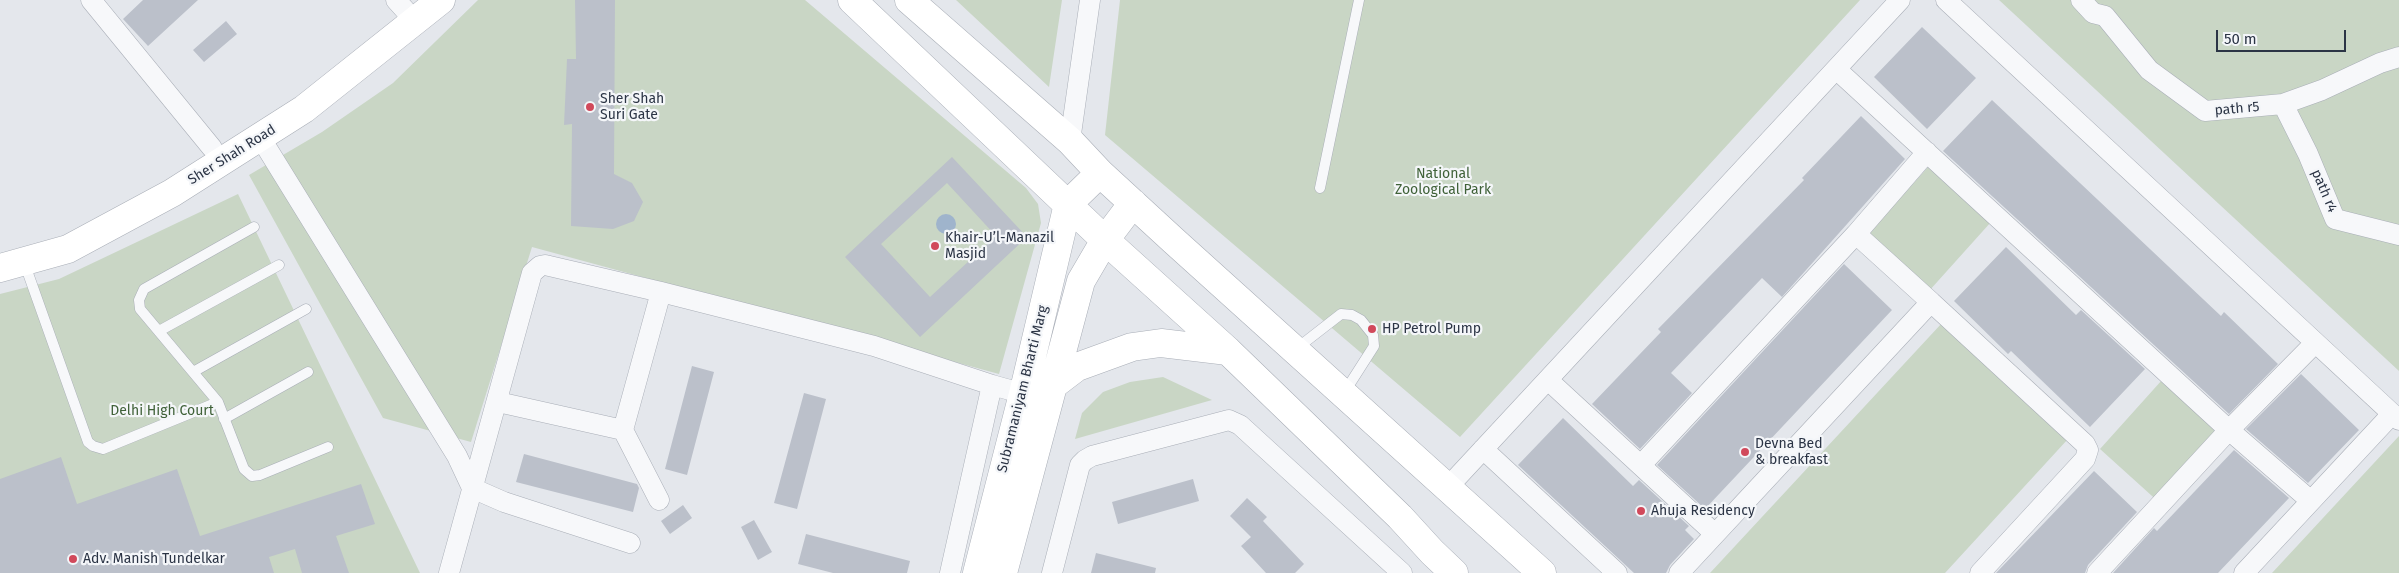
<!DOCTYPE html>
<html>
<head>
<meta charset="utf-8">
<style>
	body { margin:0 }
	#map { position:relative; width:2399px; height:573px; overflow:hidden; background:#e4e7ec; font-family:"Fira Sans",sans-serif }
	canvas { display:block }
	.scale { position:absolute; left:2216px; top:30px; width:130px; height:22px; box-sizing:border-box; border:2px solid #2b3445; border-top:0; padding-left:6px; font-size:15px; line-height:18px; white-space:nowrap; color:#2b3445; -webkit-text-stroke:4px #f4f6f9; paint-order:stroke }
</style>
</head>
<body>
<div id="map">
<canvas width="2399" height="573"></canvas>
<div class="scale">50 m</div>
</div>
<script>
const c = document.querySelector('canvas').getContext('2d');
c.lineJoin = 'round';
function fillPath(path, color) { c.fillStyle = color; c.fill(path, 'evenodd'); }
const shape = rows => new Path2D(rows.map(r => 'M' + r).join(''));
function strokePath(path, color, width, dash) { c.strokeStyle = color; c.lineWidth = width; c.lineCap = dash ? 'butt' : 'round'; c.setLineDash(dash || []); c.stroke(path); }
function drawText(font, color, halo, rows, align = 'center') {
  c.font = font + ' "Fira Sans",sans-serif'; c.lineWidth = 4.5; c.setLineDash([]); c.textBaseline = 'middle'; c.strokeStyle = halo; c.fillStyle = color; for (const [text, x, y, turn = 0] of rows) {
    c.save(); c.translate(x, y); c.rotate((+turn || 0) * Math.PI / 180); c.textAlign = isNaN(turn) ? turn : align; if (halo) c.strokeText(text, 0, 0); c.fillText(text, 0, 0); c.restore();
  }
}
fillPath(shape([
	[478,0,805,0,1026,188,1038,204,1041,223,999,374,532,247,471,442,383,418,249,175,322,132,393,83],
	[956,0,1062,0,1049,87],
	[1120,0,1860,0,1460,437,1105,135],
	[1999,0,2399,0,2399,371],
	[1929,166,1991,222,1929,291,1867,235],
	[238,194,420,573,0,573,0,294,59,279],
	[1942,323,2068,439,1945,573,1710,573],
	[1163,377,1212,400,1075,439,1082,413,1103,392,1130,382],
	[2162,380,2224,436,2162,505,2100,449],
	[2399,436,2399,573,2272,573]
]), '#c9d6c5');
fillPath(shape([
	'936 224a10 10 0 1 1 20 0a10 10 0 1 1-20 0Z'
]), '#9fb4cc');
fillPath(shape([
	[143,0,198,0,148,46,123,19],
	[575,0,615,0,614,174,632,183,643,202,634,221,613,229,571,226,572,124,564,125,567,59,576,59],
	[226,21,237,34,204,62,193,50],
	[1922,27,1976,78,1927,129,1874,77],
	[1992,100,2221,316,2224,312,2278,364,2229,414,1943,151],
	[1861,116,1905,159,1782,297,1762,278,1671,373,1692,393,1640,449,1592,404,1661,332,1658,329,1804,180,1802,178],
	[952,157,1027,237,920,337,845,257],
	[947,183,996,236,930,297,881,244],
	[2006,247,2076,315,2081,310,2145,369,2090,427,2011,351,2008,354,1954,301],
	[1844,264,1892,310,1705,509,1657,465],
	[692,366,714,372,687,475,665,469],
	[2301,374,2359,430,2308,483,2246,429],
	[804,393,826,399,797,509,774,503],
	[1563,418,1633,486,1639,480,1689,526,1685,530,1694,539,1670,565,1666,573,1634,573,1518,465],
	[2234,450,2289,498,2218,573,2113,573,2154,528,2157,531],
	[524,454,637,484,639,488,633,512,516,482],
	[61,457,77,504,177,469,200,536,361,484,375,524,336,536,349,573,302,573,295,549,269,557,274,573,0,573,0,479],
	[2094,471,2137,512,2088,565,2085,573,1996,573],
	[1193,479,1199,501,1118,524,1112,502],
	[1247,498,1267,517,1263,521,1304,564,1295,573,1266,573,1241,546,1251,537,1230,516],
	[683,505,692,518,670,534,661,521],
	[754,520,772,552,758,560,741,527],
	[806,534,910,561,907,573,833,573,798,564],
	[1096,553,1156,568,1155,573,1091,573]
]), '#bbc0ca');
const lane = shape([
	[1320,188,1359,0],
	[24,262,88,442,93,446,103,449,218,402,244,469,252,476,260,475,328,447],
	[159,331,279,265],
	[1296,349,1341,314,1352,315,1361,320,1373,335,1374,346,1344,393],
	[193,372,306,309],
	[218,402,140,309,139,300,144,289,254,227],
	[224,419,308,372]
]);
const street = shape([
	[91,0,212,148],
	[396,0,405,10],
	[1946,0,2399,420],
	[2081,0,2093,13,2105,16,2149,70,2205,111,2283,104,2322,90,2380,63,2399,57],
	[1836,69,2229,430,2311,501],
	[2283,104,2308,154,2335,219,2399,235],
	[260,137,457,456,472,488,504,502,630,543],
	[1070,141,1090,0],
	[1856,234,1931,302],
	[1548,380,1715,534],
	[498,402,623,430,661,292],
	[623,430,659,500],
	[1483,449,1617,573],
	[1641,465,1856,234,1927,152],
	[1448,487,1900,0],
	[449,573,532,273,540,266,545,265,661,292,874,346,992,385,1035,397],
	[950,573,992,385],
	[1052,573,1080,465,1085,460,1092,456,1229,420,1240,425,1402,573],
	[1679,573,1931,302,2085,444,2088,450,2085,459,1980,573],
	[2097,573,2229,430,2315,343],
	[2244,573,2392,414]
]);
const secondary = shape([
	[852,0,1105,240,1228,351,1400,517,1432,552,1454,573],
	[909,0,1070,141,1100,173,1174,241,1542,573],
	[1068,204,1100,173],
	[0,268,68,249,172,193,304,109,441,0],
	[1052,386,1077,367,1132,347,1161,343,1228,351],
	[977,573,1023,394,1068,204],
	[1003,573,1081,281,1105,240,1133,203]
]);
strokePath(lane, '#a9aeb7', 11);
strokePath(street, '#a9aeb7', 21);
strokePath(secondary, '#a9aeb7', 29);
strokePath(lane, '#f7f8fa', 10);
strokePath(street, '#f7f8fa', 20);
strokePath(secondary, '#fff', 28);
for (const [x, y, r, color] of [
	[590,107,5,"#d1495b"],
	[935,246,5,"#d1495b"],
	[1372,329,5,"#d1495b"],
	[1745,452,5,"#d1495b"],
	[1641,511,5,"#d1495b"],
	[73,559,5,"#d1495b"]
]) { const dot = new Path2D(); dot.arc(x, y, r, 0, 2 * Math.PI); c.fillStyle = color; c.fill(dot); strokePath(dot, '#f4f6f9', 2); }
drawText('14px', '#2b3445', '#f4f6f9', [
	["Sher Shah",600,99],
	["Suri Gate",600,115],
	["Khair-U’l-Manazil",945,238],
	["Masjid",945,254],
	["HP Petrol Pump",1382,329],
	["Devna Bed",1755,444],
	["& breakfast",1755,460],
	["Ahuja Residency",1651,511],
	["Adv. Manish Tundelkar",83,559]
], 'left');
drawText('14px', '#2b3445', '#f4f6f9', [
	["path r5",2237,109,-5],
	["Sher Shah Road",232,155,-32],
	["path r4",2324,191,67],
	["Subramaniyam Bharti Marg",1023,389,-76]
]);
drawText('14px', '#3f6138', '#f4f6f9', [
	["National",1443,174],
	["Zoological Park",1443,190],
	["Delhi High Court",162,411]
]);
</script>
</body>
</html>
